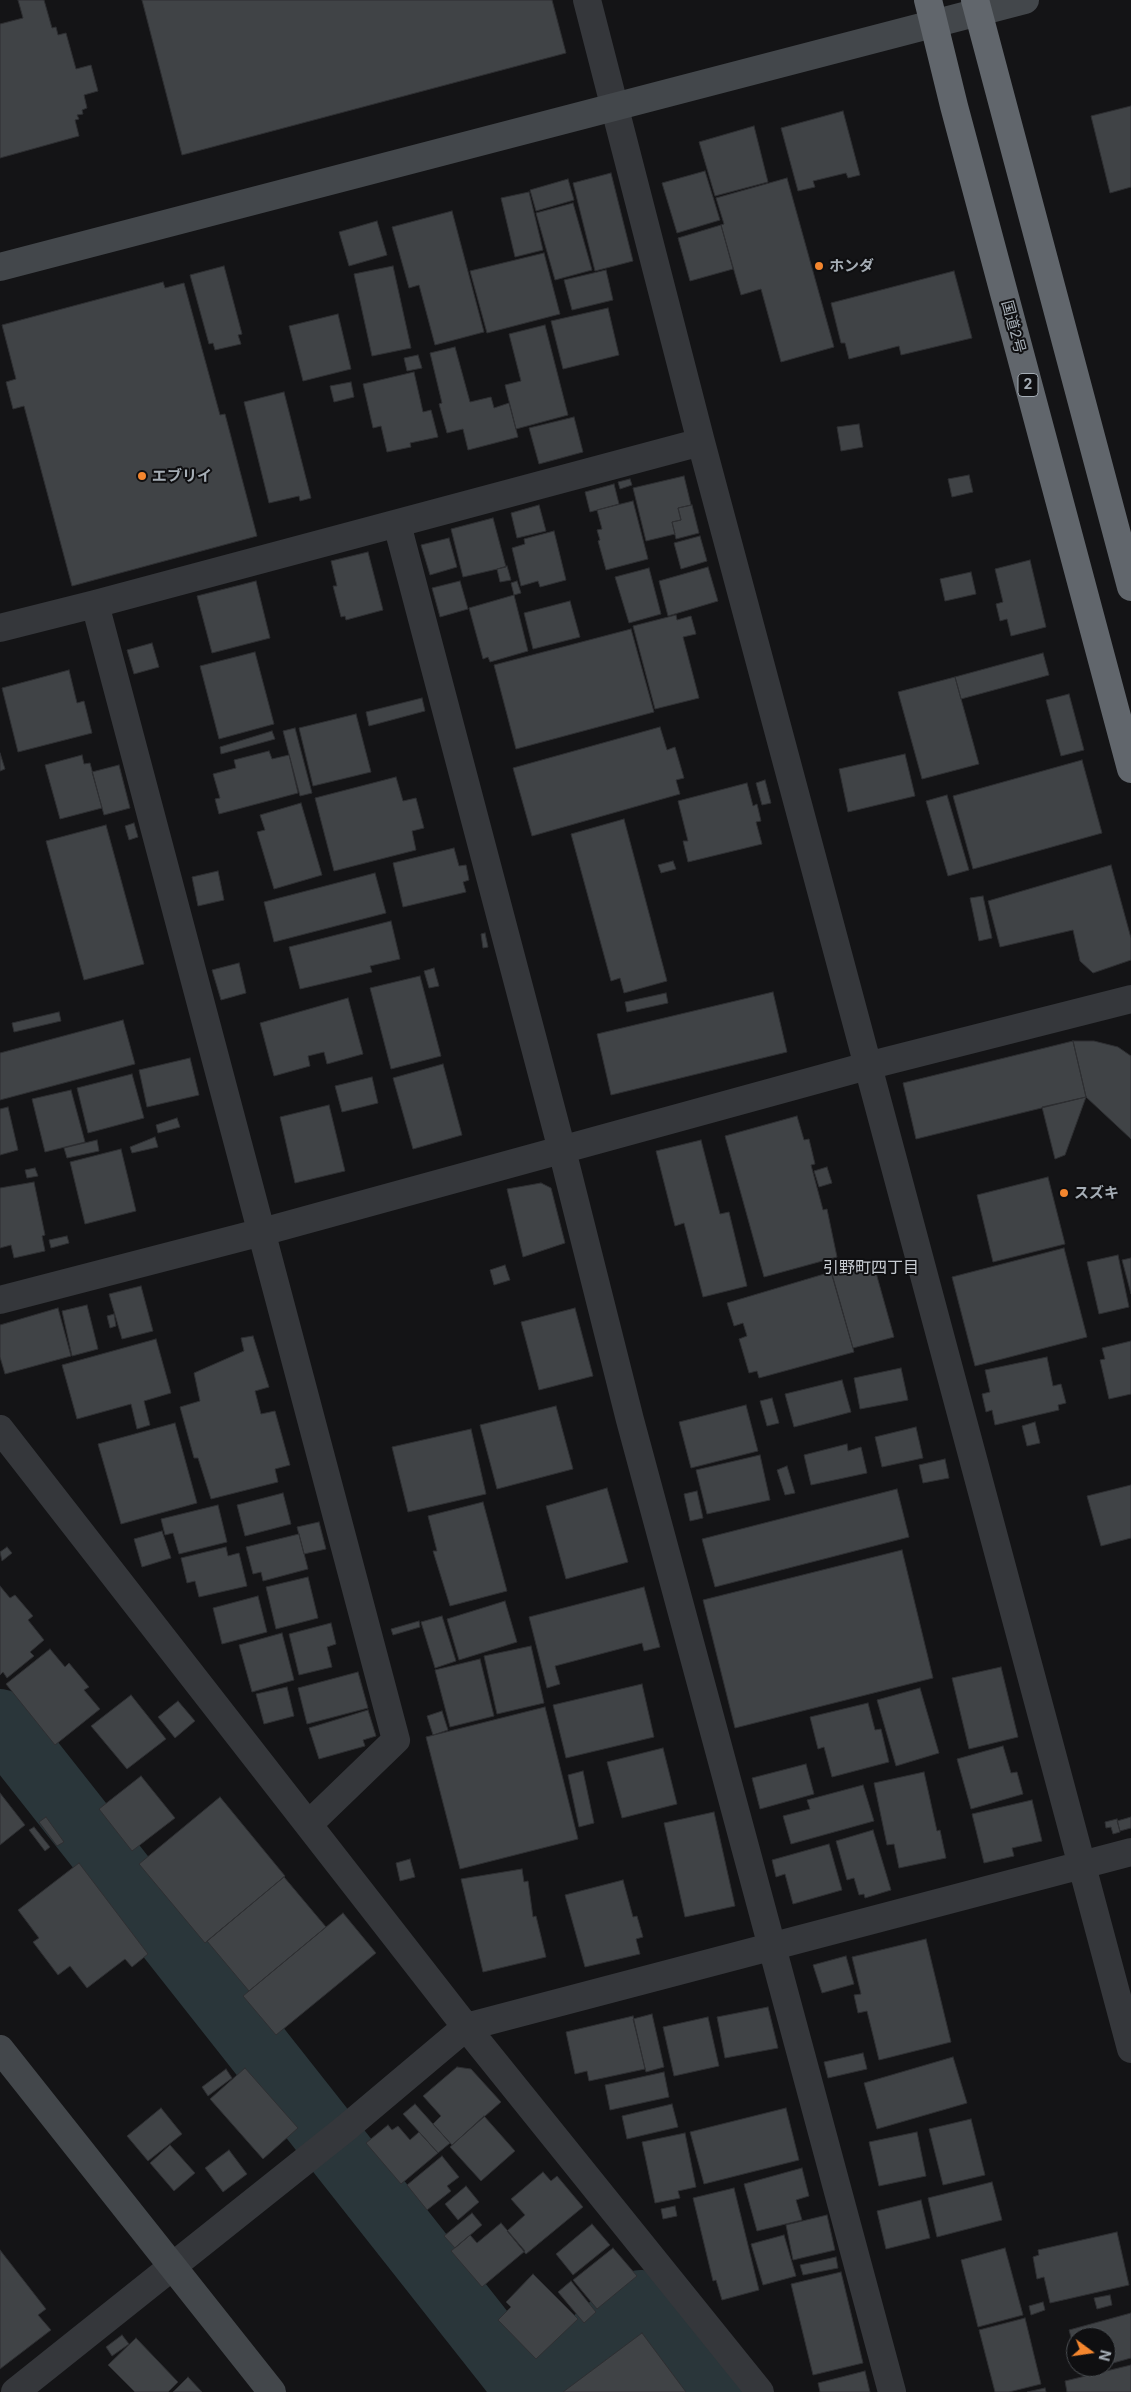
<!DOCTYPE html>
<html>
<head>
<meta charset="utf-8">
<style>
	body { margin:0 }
	#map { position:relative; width:1131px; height:2392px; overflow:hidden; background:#141416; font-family:Inter,sans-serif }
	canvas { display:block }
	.north { position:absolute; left:1066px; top:2327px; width:50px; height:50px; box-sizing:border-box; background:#0f0f11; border:1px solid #4b4f53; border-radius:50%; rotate:104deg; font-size:14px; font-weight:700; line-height:20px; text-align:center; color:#a6aeb6 }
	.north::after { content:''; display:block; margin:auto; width:18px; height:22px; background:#f4862e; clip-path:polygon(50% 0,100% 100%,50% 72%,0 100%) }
</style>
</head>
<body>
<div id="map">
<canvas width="1131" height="2392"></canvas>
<div class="north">N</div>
</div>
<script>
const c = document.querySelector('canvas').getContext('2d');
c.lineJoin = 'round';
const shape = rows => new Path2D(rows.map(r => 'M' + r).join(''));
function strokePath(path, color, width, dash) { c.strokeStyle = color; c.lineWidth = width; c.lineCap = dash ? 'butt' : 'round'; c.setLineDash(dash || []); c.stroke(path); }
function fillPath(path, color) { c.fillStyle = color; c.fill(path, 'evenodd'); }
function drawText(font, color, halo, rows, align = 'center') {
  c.font = font + ' Inter,"Noto Sans JP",sans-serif'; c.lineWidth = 4; c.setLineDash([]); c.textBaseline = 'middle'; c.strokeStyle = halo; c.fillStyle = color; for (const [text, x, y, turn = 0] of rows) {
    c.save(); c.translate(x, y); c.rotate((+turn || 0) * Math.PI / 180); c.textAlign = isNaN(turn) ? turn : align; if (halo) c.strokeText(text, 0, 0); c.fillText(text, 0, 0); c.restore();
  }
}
strokePath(shape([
	[0,1722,529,2392],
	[534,2392,640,2303,714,2392]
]), '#2a363a', 66);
const building = shape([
	[18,0,44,0,52,28,56,27,58,35,66,33,76,69,91,65,98,91,84,95,87,108,82,110,83,114,77,115,79,119,75,120,79,136,0,158,0,24,23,18,18,0],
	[142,0,552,0,566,53,182,155,142,0],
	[1131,106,1131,187,1110,193,1091,116,1131,106],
	[843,111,860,175,848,178,846,173,813,181,815,187,798,191,781,128,843,111],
	[754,126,768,182,715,196,699,142,754,126],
	[705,171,720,220,677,233,662,183,705,171],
	[611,173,633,261,595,271,573,183,611,173],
	[787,178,834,347,781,362,761,289,741,295,721,225,724,224,716,198,787,178],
	[568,179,574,200,536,211,530,190,568,179],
	[529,192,543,250,515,257,501,198,529,192],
	[573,203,592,270,555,280,536,213,573,203],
	[452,211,484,332,435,345,419,285,409,288,392,227,452,211],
	[377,221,387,255,349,266,339,232,377,221],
	[721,225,733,269,690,281,678,238,721,225],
	[544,253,560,314,487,333,470,271,544,253],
	[224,266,242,334,238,335,241,344,215,350,213,343,209,344,190,275,224,266],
	[393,266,411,348,372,356,354,274,393,266],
	[606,270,613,300,572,310,564,280,606,270],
	[954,271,972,338,901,355,899,346,849,359,845,343,841,343,831,303,954,271],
	[163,282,165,288,184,283,220,415,225,414,257,536,72,586,24,406,13,409,6,382,16,379,2,325,163,282],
	[608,308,619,355,563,369,551,321,608,308],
	[338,314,351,369,303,381,289,326,338,314],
	[545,325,568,415,516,429,505,385,521,381,509,334,545,325],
	[455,347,470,402,491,397,494,408,509,403,518,437,468,450,463,429,447,433,439,404,442,403,430,353,455,347],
	[418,355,422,368,407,371,404,358,418,355],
	[414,372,423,412,431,410,438,437,410,443,411,447,387,452,381,426,373,428,363,384,414,372],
	[351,382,354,397,334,402,330,386,351,382],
	[284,392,311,498,300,501,299,496,269,503,244,402,284,392],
	[574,417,583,452,539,464,529,428,574,417],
	[859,424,863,447,841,451,837,427,859,424],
	[969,475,973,492,952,497,948,479,969,475],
	[684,476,691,505,678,508,681,520,672,522,675,534,646,541,633,488,684,476],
	[630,479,632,485,620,489,618,482,630,479],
	[614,484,619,504,590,512,585,492,614,484],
	[633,501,648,559,606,570,598,541,600,540,597,530,602,529,597,510,633,501],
	[539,505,546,531,517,538,511,513,539,505],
	[692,505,699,533,676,539,672,522,681,520,678,508,692,505],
	[493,518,506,567,463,577,451,529,493,518],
	[554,531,566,580,540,587,538,581,521,586,512,548,525,544,524,539,554,531],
	[700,536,707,561,681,569,674,543,700,536],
	[449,538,457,567,430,575,421,545,449,538],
	[368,552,383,610,346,620,345,616,341,617,333,586,337,586,331,561,368,552],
	[1030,560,1046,627,1011,636,1007,619,1000,621,996,604,1003,602,995,569,1030,560],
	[507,566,511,580,500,582,497,569,507,566],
	[708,567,718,601,668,616,659,581,708,567],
	[649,568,661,614,629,623,615,577,649,568],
	[971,572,976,594,945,601,940,579,971,572],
	[256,581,270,638,212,653,197,596,256,581],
	[460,581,468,609,440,617,432,588,460,581],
	[517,581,521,593,514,595,511,583,517,581],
	[514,595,528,651,490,662,488,657,483,659,469,608,514,595],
	[570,601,580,637,533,649,524,613,570,601],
	[676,615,677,620,691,616,696,634,683,637,699,698,655,709,633,626,676,615],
	[631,629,654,712,516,749,494,665,631,629],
	[152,643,159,667,134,674,127,650,152,643],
	[255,652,274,724,219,739,200,666,255,652],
	[1043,653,1049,675,961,699,955,677,1043,653],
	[69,670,77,703,84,701,92,733,18,752,2,688,69,670],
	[955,677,979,764,922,779,898,692,955,677],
	[1069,694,1084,750,1061,756,1046,700,1069,694],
	[422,698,425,711,369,726,366,712,422,698],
	[356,714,371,772,313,786,299,728,356,714],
	[660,727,667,750,675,747,684,778,676,780,680,794,532,836,513,768,660,727],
	[295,728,312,793,300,796,283,731,295,728],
	[272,731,275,739,221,754,220,747,272,731],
	[269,751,272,759,289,755,298,793,219,814,215,799,220,798,213,774,236,768,234,760,269,751],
	[0,753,5,769,0,771,0,753],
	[905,754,915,796,848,812,839,769,905,754],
	[82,755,84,764,90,763,102,808,60,819,45,765,82,755],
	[1082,760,1102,833,973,869,953,796,1082,760],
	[119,765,130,808,104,815,92,772,119,765],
	[396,777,403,801,416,798,424,828,412,831,416,850,334,871,315,798,396,777],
	[765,780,771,803,762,805,756,783,765,780],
	[747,783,753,806,757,804,761,821,756,822,762,844,688,862,683,841,688,841,678,801,747,783],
	[947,795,969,870,948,876,926,801,947,795],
	[301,803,322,875,274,889,257,832,265,830,260,815,301,803],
	[624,819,667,981,624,993,620,978,611,981,571,834,624,819],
	[134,823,138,837,129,840,125,826,134,823],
	[106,825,144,964,84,980,46,841,106,825],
	[454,848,459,866,466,865,469,880,463,882,466,892,403,907,393,863,454,848],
	[673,861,676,869,661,873,658,865,673,861],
	[1111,865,1131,938,1131,960,1093,973,1080,961,1073,930,1000,947,988,901,1111,865],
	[218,871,224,900,198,906,192,877,218,871],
	[375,873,386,913,274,942,264,902,375,873],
	[983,896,992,938,979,941,970,898,983,896],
	[391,921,400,959,370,966,372,972,300,989,289,947,391,921],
	[485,933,488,947,483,948,481,934,485,933],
	[239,963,246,993,221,1000,212,970,239,963],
	[434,968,439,986,429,988,424,971,434,968],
	[420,976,441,1056,391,1069,370,988,420,976],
	[773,992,787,1052,611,1095,597,1034,773,992],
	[666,993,668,1003,627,1012,625,1002,666,993],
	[348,998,363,1054,327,1064,324,1052,308,1056,310,1066,274,1076,260,1023,348,998],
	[59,1012,61,1021,14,1032,12,1023,59,1012],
	[123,1020,135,1064,0,1100,0,1053,123,1020],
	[1073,1041,1094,1041,1118,1047,1131,1056,1131,1139,1086,1097,1073,1041],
	[1073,1041,1086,1097,916,1139,903,1083,1073,1041],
	[190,1058,199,1095,147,1107,139,1070,190,1058],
	[443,1064,462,1135,413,1149,393,1078,443,1064],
	[132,1074,144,1118,88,1133,77,1088,132,1074],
	[372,1077,378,1103,342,1112,335,1086,372,1077],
	[71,1090,85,1142,45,1152,32,1099,71,1090],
	[1086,1097,1065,1155,1055,1159,1042,1107,1086,1097],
	[329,1105,345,1171,295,1183,280,1117,329,1105],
	[8,1107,18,1150,0,1155,0,1109,8,1107],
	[797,1116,804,1140,809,1139,815,1164,811,1165,823,1210,827,1209,837,1257,764,1277,725,1136,797,1116],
	[177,1118,180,1127,158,1133,156,1125,177,1118],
	[155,1137,158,1147,132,1153,130,1147,155,1137],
	[97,1140,99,1151,67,1158,64,1148,97,1140],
	[701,1140,720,1214,729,1212,747,1286,703,1297,684,1223,675,1226,656,1151,701,1140],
	[121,1149,136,1211,85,1224,70,1162,121,1149],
	[827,1167,832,1183,819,1187,814,1171,827,1167],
	[35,1168,38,1176,27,1178,25,1170,35,1168],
	[1048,1177,1065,1244,993,1262,977,1195,1048,1177],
	[34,1182,45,1235,42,1236,45,1251,14,1258,11,1245,0,1248,0,1188,34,1182],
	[541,1183,551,1188,565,1243,523,1257,507,1189,541,1183],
	[67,1236,69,1243,51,1248,49,1240,67,1236],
	[1064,1248,1087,1337,975,1366,952,1277,1064,1248],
	[1118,1255,1129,1307,1099,1314,1087,1262,1118,1255],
	[1131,1258,1131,1294,1122,1260,1131,1258],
	[873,1262,894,1337,853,1348,832,1274,873,1262],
	[505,1265,510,1280,494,1285,490,1270,505,1265],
	[831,1272,854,1352,759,1378,757,1371,749,1373,739,1339,747,1336,743,1323,734,1326,727,1303,831,1272],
	[141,1286,153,1331,122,1339,109,1294,141,1286],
	[87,1305,98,1349,72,1356,62,1311,87,1305],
	[58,1308,71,1356,5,1374,0,1357,0,1325,58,1308],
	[575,1308,593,1376,539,1390,521,1322,575,1308],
	[114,1314,116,1326,110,1328,107,1316,114,1314],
	[253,1336,269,1387,255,1391,261,1414,275,1411,290,1465,275,1469,278,1482,211,1499,198,1458,194,1458,180,1407,200,1401,194,1373,244,1351,241,1338,253,1336],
	[156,1339,171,1393,144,1401,150,1425,137,1429,131,1404,77,1419,62,1365,156,1339],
	[1131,1341,1131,1394,1109,1399,1100,1360,1105,1359,1102,1348,1131,1341],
	[1047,1357,1053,1386,1061,1384,1066,1403,1058,1405,1059,1410,995,1425,992,1410,986,1412,982,1394,990,1392,985,1370,1047,1357],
	[901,1368,908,1400,860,1409,854,1378,901,1368],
	[842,1380,851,1412,794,1427,785,1394,842,1380],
	[772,1398,779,1423,767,1426,760,1401,772,1398],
	[746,1405,758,1451,691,1468,679,1422,746,1405],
	[556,1406,573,1469,497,1489,480,1425,556,1406],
	[1035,1422,1040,1443,1027,1446,1022,1426,1035,1422],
	[175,1423,197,1503,121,1524,98,1444,175,1423],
	[916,1427,923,1458,882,1467,875,1437,916,1427],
	[471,1429,486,1494,408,1512,392,1447,471,1429],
	[847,1444,848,1451,861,1447,867,1473,811,1485,804,1455,847,1444],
	[760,1455,770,1500,707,1514,696,1470,760,1455],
	[945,1459,949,1478,923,1483,919,1465,945,1459],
	[787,1466,795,1493,785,1495,777,1470,787,1466],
	[1131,1485,1131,1538,1101,1546,1087,1496,1131,1485],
	[607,1488,628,1562,566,1579,546,1506,607,1488],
	[897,1489,909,1537,715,1587,702,1539,897,1489],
	[697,1491,703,1518,690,1521,684,1494,697,1491],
	[283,1493,291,1524,245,1536,237,1505,283,1493],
	[483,1502,507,1591,450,1606,433,1551,437,1551,428,1516,483,1502],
	[218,1505,227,1542,179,1554,173,1533,165,1535,161,1519,218,1505],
	[319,1522,326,1549,304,1554,297,1527,319,1522],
	[162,1531,171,1558,142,1567,134,1539,162,1531],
	[299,1534,308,1569,263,1581,261,1572,253,1574,246,1547,299,1534],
	[7,1547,12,1553,2,1561,0,1552,7,1547],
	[226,1547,228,1556,239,1553,247,1586,199,1597,195,1581,187,1583,181,1558,226,1547],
	[902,1550,933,1678,735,1728,703,1600,902,1550],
	[308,1577,318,1618,276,1629,266,1587,308,1577],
	[0,1586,10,1598,15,1595,33,1616,28,1620,44,1640,30,1652,34,1656,7,1678,3,1672,0,1675,0,1586],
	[644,1587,660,1647,644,1651,642,1643,555,1666,560,1684,547,1688,529,1617,644,1587],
	[258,1596,267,1632,222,1644,213,1608,258,1596],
	[505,1601,517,1642,459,1660,447,1619,505,1601],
	[442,1616,456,1661,435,1668,421,1622,442,1616],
	[419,1621,420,1627,393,1635,391,1629,419,1621],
	[331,1623,336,1644,327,1647,332,1667,299,1675,289,1634,331,1623],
	[282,1633,294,1680,252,1692,239,1645,282,1633],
	[531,1646,544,1703,497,1714,484,1656,531,1646],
	[50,1649,65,1667,69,1663,89,1687,84,1690,100,1709,55,1745,6,1684,50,1649],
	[480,1659,494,1716,450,1727,435,1670,480,1659],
	[1001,1667,1018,1737,969,1749,952,1678,1001,1667],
	[358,1672,368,1708,307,1724,298,1688,358,1672],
	[642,1684,654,1737,566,1758,553,1705,642,1684],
	[287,1687,294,1716,264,1724,256,1694,287,1687],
	[920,1688,939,1753,896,1766,877,1700,920,1688],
	[131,1695,166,1739,127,1769,91,1726,131,1695],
	[178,1701,195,1721,175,1738,158,1717,178,1701],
	[868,1703,875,1730,881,1729,889,1762,832,1777,824,1747,818,1749,810,1717,868,1703],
	[545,1707,578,1839,460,1869,426,1737,545,1707],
	[368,1710,376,1736,363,1740,365,1746,319,1759,309,1728,368,1710],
	[442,1711,448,1730,433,1735,427,1716,442,1711],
	[1003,1746,1011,1773,1017,1772,1023,1794,971,1809,957,1759,1003,1746],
	[663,1748,677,1804,622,1818,607,1762,663,1748],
	[806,1764,814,1794,760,1809,752,1778,806,1764],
	[583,1771,594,1823,579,1827,568,1775,583,1771],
	[924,1772,937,1831,940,1830,946,1858,899,1868,894,1844,887,1845,874,1783,924,1772],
	[141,1776,175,1818,132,1851,99,1809,141,1776],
	[863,1785,874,1821,791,1844,783,1816,810,1809,807,1800,863,1785],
	[0,1793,25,1825,0,1845,0,1793],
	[220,1797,285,1876,205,1943,139,1864,220,1797],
	[1032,1800,1042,1841,1012,1848,1014,1856,984,1863,972,1814,1032,1800],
	[714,1812,735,1906,685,1917,664,1823,714,1812],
	[46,1817,64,1842,57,1846,39,1822,46,1817],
	[1131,1817,1131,1828,1120,1831,1117,1821,1131,1817],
	[1117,1819,1120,1832,1113,1834,1111,1827,1106,1828,1105,1822,1117,1819],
	[34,1827,50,1847,45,1851,29,1830,34,1827],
	[873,1830,891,1890,865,1898,864,1894,859,1895,854,1878,847,1880,836,1841,873,1830],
	[829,1844,842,1890,793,1904,785,1874,776,1877,772,1860,829,1844],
	[410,1859,415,1877,400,1881,396,1863,410,1859],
	[79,1863,148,1954,132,1967,125,1959,87,1988,70,1966,58,1975,33,1942,39,1938,18,1910,79,1863],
	[522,1869,524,1882,528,1881,533,1917,536,1916,546,1957,483,1972,461,1879,522,1869],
	[284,1877,326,1927,249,1991,207,1941,284,1877],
	[623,1880,633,1917,637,1916,643,1937,636,1939,640,1954,585,1967,565,1895,623,1880],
	[343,1913,376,1953,276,2035,243,1996,343,1913],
	[926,1939,951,2042,879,2060,867,2011,858,2013,854,1995,861,1994,852,1957,926,1939],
	[846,1956,854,1984,822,1993,813,1965,846,1956],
	[768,2007,778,2048,725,2058,717,2017,768,2007],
	[652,2014,664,2067,646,2072,633,2019,652,2014],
	[633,2016,645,2069,589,2081,587,2071,575,2074,566,2032,633,2016],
	[708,2017,719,2066,674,2076,663,2027,708,2017],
	[863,2053,867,2069,828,2078,824,2062,863,2053],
	[953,2057,967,2103,877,2129,864,2083,953,2057],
	[457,2067,471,2069,501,2102,452,2145,433,2124,441,2116,423,2096,457,2067],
	[245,2068,298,2128,263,2159,210,2099,245,2068],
	[226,2069,232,2078,208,2096,202,2087,226,2069],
	[664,2072,669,2097,610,2110,605,2085,664,2072],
	[415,2104,450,2143,438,2153,403,2114,415,2104],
	[672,2104,678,2127,627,2139,622,2116,672,2104],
	[161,2108,182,2134,148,2161,127,2136,161,2108],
	[786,2108,799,2160,704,2184,690,2132,786,2108],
	[484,2116,515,2151,481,2181,450,2147,484,2116],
	[971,2119,985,2175,943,2185,929,2129,971,2119],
	[388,2125,392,2130,398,2126,410,2140,419,2132,438,2153,401,2184,366,2143,388,2125],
	[917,2132,926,2176,879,2186,869,2142,917,2132],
	[685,2133,696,2187,678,2191,680,2198,655,2203,642,2142,685,2133],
	[170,2145,195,2173,174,2191,150,2163,170,2145],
	[229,2150,247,2174,223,2192,205,2168,229,2150],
	[442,2156,459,2177,447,2186,451,2191,427,2210,407,2185,442,2156],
	[802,2168,809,2196,796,2200,802,2220,757,2231,744,2184,802,2168],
	[543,2172,551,2181,557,2176,583,2207,526,2254,507,2231,525,2215,511,2199,543,2172],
	[992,2182,1002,2220,937,2237,928,2198,992,2182],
	[466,2186,479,2202,458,2220,445,2204,466,2186],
	[734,2188,759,2290,722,2300,716,2280,713,2281,693,2198,734,2188],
	[921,2200,930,2238,886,2249,877,2211,921,2200],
	[675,2206,677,2216,663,2219,661,2209,675,2206],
	[472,2213,482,2225,455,2248,444,2236,472,2213],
	[827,2215,835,2250,793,2260,786,2225,827,2215],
	[501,2223,525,2251,482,2287,451,2251,470,2235,477,2243,501,2223],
	[592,2224,610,2245,573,2275,556,2254,592,2224],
	[1117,2232,1129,2285,1050,2303,1044,2277,1037,2279,1033,2257,1039,2255,1038,2250,1117,2232],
	[784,2235,796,2276,763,2285,751,2244,784,2235],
	[613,2248,637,2276,597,2309,573,2280,613,2248],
	[1005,2248,1023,2315,978,2327,961,2260,1005,2248],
	[0,2250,46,2309,38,2315,51,2330,0,2369,0,2250],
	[836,2257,838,2268,803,2275,800,2265,836,2257],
	[841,2272,863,2363,813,2375,791,2284,841,2272],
	[533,2274,578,2319,536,2359,498,2320,511,2307,506,2302,533,2274],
	[571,2281,596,2312,584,2323,558,2292,571,2281],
	[1110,2295,1112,2305,1097,2309,1094,2298,1110,2295],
	[1043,2302,1045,2310,1031,2315,1029,2306,1043,2302],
	[1131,2313,1131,2358,1106,2365,1106,2337,1076,2337,1076,2355,1069,2330,1131,2313],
	[1025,2318,1041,2384,1009,2392,995,2392,979,2330,1025,2318],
	[642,2333,686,2392,563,2392,642,2333],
	[122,2335,129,2344,112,2356,106,2347,122,2335],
	[136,2338,178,2382,168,2392,135,2392,108,2365,136,2338],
	[1131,2365,1131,2392,1067,2392,1065,2381,1131,2365],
	[1080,2367,1099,2367,1081,2372,1080,2367],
	[865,2371,870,2392,820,2392,818,2383,865,2371],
	[188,2377,202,2392,173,2392,188,2377],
	[1045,2388,1046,2392,1027,2392,1045,2388]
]);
fillPath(building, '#404346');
strokePath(building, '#2e2f32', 1);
strokePath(shape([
	[587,0,701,442,1131,2049],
	[397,524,562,1150,630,1420,892,2392],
	[95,604,396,1740,309,1824],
	[0,628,95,604,701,442],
	[0,1300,262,1232,867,1066,1131,999],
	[0,1429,466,2027,760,2392],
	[15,2392,346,2128,466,2027,1131,1852]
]), '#35373b', 28);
strokePath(shape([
	[0,267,1025,0],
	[0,2049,272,2392]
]), '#43474b', 28);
strokePath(shape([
	[928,0,954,106,1131,769],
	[975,0,1131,587]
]), '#61666c', 28);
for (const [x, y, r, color] of [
	[819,266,5,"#f4862e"],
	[142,476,5,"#f4862e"],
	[1064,1193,5,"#f4862e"]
]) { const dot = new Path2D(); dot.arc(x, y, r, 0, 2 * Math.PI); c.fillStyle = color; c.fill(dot); strokePath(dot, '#0f0f11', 2); }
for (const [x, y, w] of [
	[1028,385,20]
]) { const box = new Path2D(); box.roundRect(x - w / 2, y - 11.5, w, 23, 4); c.fillStyle = '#0f0f11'; c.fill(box); strokePath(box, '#a6aeb6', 1); }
drawText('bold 14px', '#a6aeb6', null, [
	["2",1028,385]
]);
drawText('bold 15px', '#a6aeb6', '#0f0f11', [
	["ホンダ",829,266],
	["エブリイ",152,476],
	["スズキ",1074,1193]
], 'left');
drawText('15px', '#a6aeb6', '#0f0f11', [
	["国道2号",1013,327,75]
]);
drawText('16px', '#c7ccd2', '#0f0f11', [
	["引野町四丁目",871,1268]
]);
</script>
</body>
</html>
